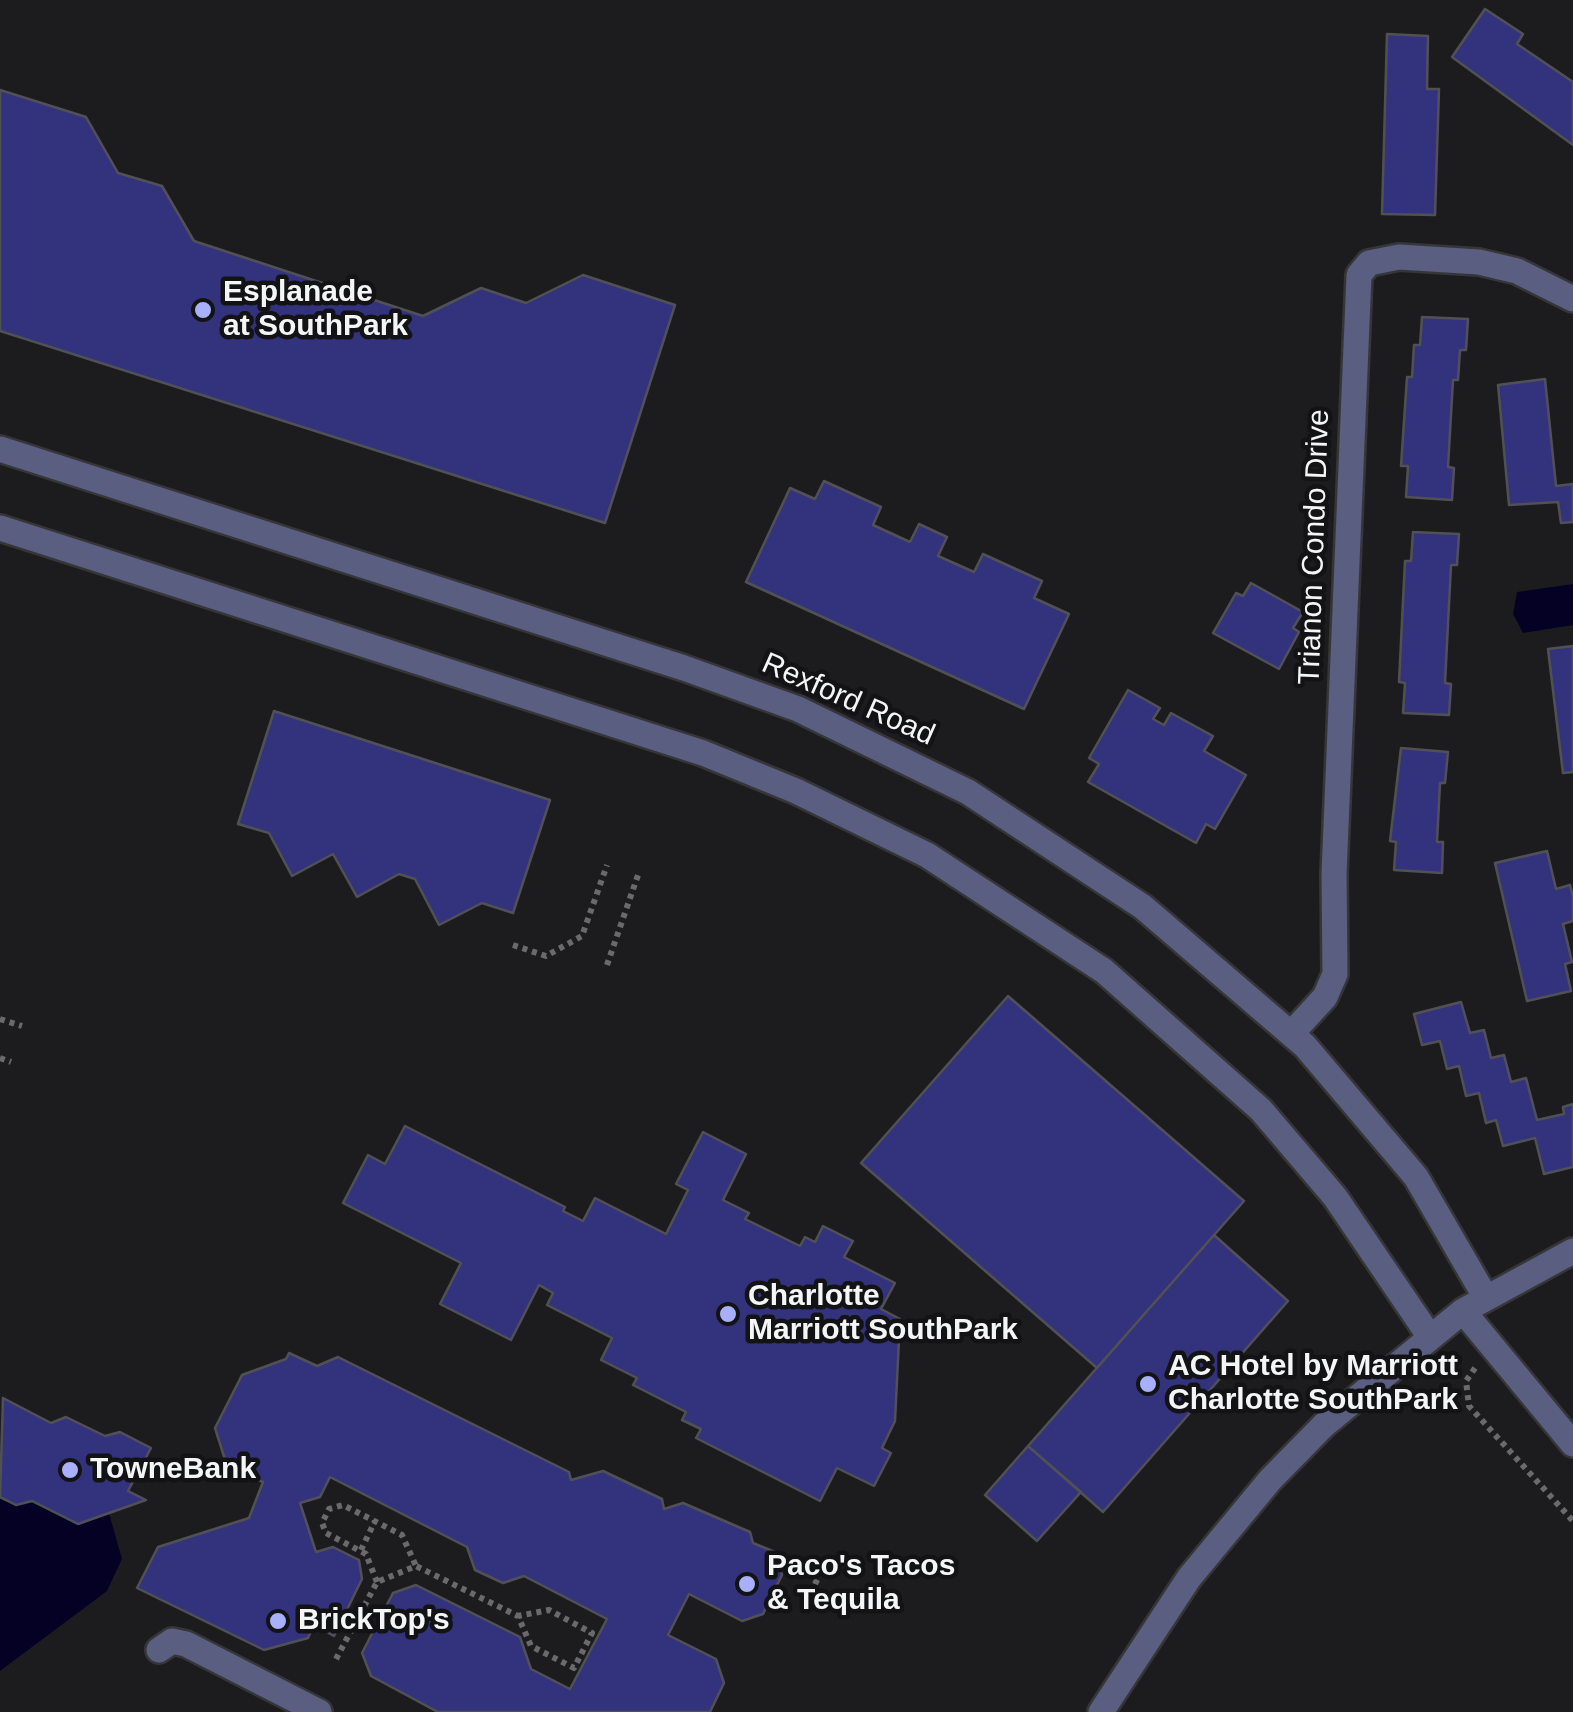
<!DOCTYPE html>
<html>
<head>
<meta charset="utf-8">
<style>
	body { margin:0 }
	canvas { display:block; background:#1c1c1f }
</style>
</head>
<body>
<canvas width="1573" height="1712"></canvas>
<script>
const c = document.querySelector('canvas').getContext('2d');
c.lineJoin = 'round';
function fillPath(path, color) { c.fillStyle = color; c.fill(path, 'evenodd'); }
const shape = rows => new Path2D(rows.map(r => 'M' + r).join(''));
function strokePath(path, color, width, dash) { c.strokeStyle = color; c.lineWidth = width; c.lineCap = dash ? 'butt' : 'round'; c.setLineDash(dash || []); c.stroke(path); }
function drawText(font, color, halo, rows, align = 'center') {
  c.font = font + ' Helvetica,sans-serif'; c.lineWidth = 9; c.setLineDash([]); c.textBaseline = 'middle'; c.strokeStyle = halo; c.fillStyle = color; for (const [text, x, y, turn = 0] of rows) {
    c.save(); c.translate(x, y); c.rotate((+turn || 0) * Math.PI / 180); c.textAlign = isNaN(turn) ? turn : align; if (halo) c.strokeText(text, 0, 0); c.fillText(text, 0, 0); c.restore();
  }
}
fillPath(shape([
	[1573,584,1573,625,1523,633,1513,614,1517,592],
	[0,1497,16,1505,32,1501,78,1524,109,1513,122,1559,107,1591,0,1671]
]), '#050124');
const building = shape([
	[1485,9,1523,34,1517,44,1573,82,1573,145,1452,57,1485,9],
	[1387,34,1428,36,1427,89,1439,89,1435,215,1382,214,1387,34],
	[0,90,86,117,118,173,162,186,194,241,423,316,481,288,526,303,583,275,675,305,605,523,0,331,0,90],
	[1422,317,1468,319,1466,350,1460,350,1458,380,1453,380,1448,467,1454,468,1452,500,1406,497,1408,466,1401,466,1407,377,1412,377,1414,345,1420,345,1422,317],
	[1545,379,1556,486,1573,484,1573,522,1561,523,1558,502,1509,505,1498,385,1545,379],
	[824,481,881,507,873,525,910,542,919,524,947,537,938,556,974,572,983,554,1042,581,1034,598,1069,614,1024,709,746,582,790,488,815,499,824,481],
	[1413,532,1459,534,1457,565,1451,565,1445,683,1451,684,1449,715,1403,713,1405,683,1399,682,1405,561,1411,561,1413,532],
	[1251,583,1303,612,1293,628,1299,632,1279,669,1213,633,1236,593,1243,596,1251,583],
	[1573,646,1573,772,1563,773,1548,649,1573,646],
	[1128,690,1160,708,1153,719,1164,725,1171,713,1213,736,1204,751,1246,775,1215,829,1206,824,1196,843,1088,782,1099,764,1089,758,1128,690],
	[274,711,550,800,513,913,482,903,439,925,415,879,399,874,357,897,333,854,292,876,269,833,238,824,274,711],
	[1401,748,1448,752,1445,783,1440,783,1437,842,1443,842,1442,873,1394,870,1396,842,1390,841,1401,748],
	[1547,851,1556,889,1570,885,1573,897,1573,921,1563,924,1572,962,1565,964,1571,991,1527,1001,1495,863,1547,851],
	[1008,996,1244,1201,1097,1368,861,1163,1008,996],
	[1461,1002,1470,1033,1484,1030,1491,1058,1504,1055,1511,1082,1526,1078,1537,1120,1564,1114,1563,1107,1573,1104,1573,1167,1544,1174,1535,1138,1503,1146,1496,1120,1486,1123,1479,1093,1466,1096,1459,1066,1447,1069,1440,1041,1422,1045,1414,1014,1461,1002],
	[405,1126,565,1207,563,1211,583,1221,595,1198,666,1234,688,1190,676,1184,703,1132,746,1154,723,1200,749,1213,745,1219,800,1246,805,1237,815,1242,823,1226,853,1241,844,1257,895,1283,881,1309,900,1319,895,1421,882,1448,891,1453,874,1486,837,1468,820,1501,696,1438,701,1429,682,1420,686,1412,633,1385,637,1378,601,1360,612,1338,547,1305,553,1293,539,1285,511,1340,440,1304,461,1263,343,1203,368,1155,385,1164,405,1126],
	[1214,1235,1288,1301,1103,1512,1028,1446,1214,1235],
	[289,1353,317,1366,338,1357,569,1472,571,1480,603,1471,662,1499,664,1509,683,1503,750,1532,753,1543,775,1552,782,1575,763,1614,742,1621,689,1594,668,1635,716,1659,724,1683,710,1712,438,1712,371,1676,362,1653,393,1593,416,1585,520,1637,531,1669,570,1689,607,1619,524,1576,503,1583,475,1570,467,1547,330,1477,320,1497,300,1503,316,1552,333,1547,359,1560,362,1579,334,1636,314,1625,308,1638,264,1650,137,1588,158,1547,249,1518,263,1482,227,1466,215,1428,242,1375,286,1359,289,1353],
	[3,1398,51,1423,66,1417,105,1436,120,1432,151,1448,128,1491,146,1500,78,1524,32,1501,16,1505,0,1497,3,1398],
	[1028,1446,1081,1492,1037,1541,985,1495,1028,1446]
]);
fillPath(building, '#33327d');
strokePath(building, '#515155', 2.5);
const minor = shape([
	[0,449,684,668,798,709,968,792,1143,907,1305,1046,1416,1177,1486,1298],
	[0,528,703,753,796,791,927,855,1104,971,1261,1110,1335,1197,1430,1337],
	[1291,1034,1325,997,1335,974,1334,874,1359,275,1369,263,1399,257,1479,262,1517,271,1573,299],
	[1463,1311,1573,1444],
	[159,1650,172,1641,186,1644,319,1712],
	[1101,1712,1189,1578,1270,1480,1324,1425,1463,1311,1573,1251]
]);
strokePath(minor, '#363639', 30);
strokePath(shape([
	[513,945,546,956,582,936,607,865],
	[607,965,638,875],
	[0,1019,22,1026],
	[0,1058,11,1062],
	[1475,1368,1466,1381,1469,1406,1573,1521],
	[361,1550,375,1521],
	[377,1582,366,1554,326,1533,322,1523,329,1509,343,1505,402,1535,416,1566],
	[806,1602,828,1558],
	[336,1659,377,1582,416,1566,518,1616,531,1646,574,1668,592,1633,549,1610,518,1616]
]), '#6a6a6d', 6, [5, 5]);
strokePath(minor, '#5a5e81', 25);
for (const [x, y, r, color] of [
	[203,310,10,"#a8b0fc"],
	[728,1314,10,"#a8b0fc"],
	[1148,1384,10,"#a8b0fc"],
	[70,1470,10,"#a8b0fc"],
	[747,1584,10,"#a8b0fc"],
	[278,1621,10,"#a8b0fc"]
]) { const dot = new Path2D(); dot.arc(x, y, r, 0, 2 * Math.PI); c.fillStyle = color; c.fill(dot); strokePath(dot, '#131316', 4); }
drawText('bold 30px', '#f4f5f7', '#131316', [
	["Esplanade",223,293],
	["at SouthPark",223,327],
	["Charlotte",748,1297],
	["Marriott SouthPark",748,1331],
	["AC Hotel by Marriott",1168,1367],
	["Charlotte SouthPark",1168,1401],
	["TowneBank",90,1470],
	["Paco's Tacos",767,1567],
	["& Tequila",767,1601],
	["BrickTop's",298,1621]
], 'left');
drawText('30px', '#f4f5f7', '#131316', [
	["Trianon Condo Drive",1315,547,-88],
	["Rexford Road",848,700,24]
]);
</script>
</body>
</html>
